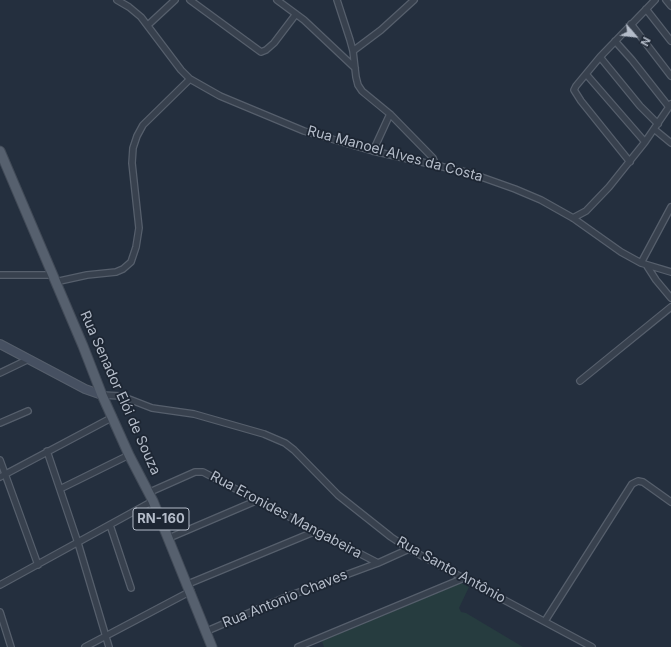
<!DOCTYPE html>
<html>
<head>
<meta charset="utf-8">
<style>
	body { margin:0 }
	#map { position:relative; width:671px; height:647px; overflow:hidden; background:#242f3e; font-family:Inter,sans-serif }
	canvas { display:block }
	.north { position:absolute; left:615px; top:16px; width:40px; height:40px; -webkit-text-stroke:3px #1d2633; paint-order:stroke; rotate:118deg; font-size:11px; font-weight:700; line-height:16px; text-align:center; color:#b4bcc9 }
	.north::after { content:''; display:block; margin:auto; width:14px; height:18px; background:#b4bcc9; clip-path:polygon(50% 0,100% 100%,50% 72%,0 100%) }
</style>
</head>
<body>
<div id="map">
<canvas width="671" height="647"></canvas>
<div class="north">N</div>
</div>
<script>
const c = document.querySelector('canvas').getContext('2d');
c.lineJoin = 'round';
function fillPath(path, color) { c.fillStyle = color; c.fill(path, 'evenodd'); }
const shape = rows => new Path2D(rows.map(r => 'M' + r).join(''));
function strokePath(path, color, width, dash) { c.strokeStyle = color; c.lineWidth = width; c.lineCap = dash ? 'butt' : 'round'; c.setLineDash(dash || []); c.stroke(path); }
function drawText(font, color, halo, rows, align = 'center') {
  c.font = font + ' Inter,sans-serif'; c.lineWidth = 3.5; c.setLineDash([]); c.textBaseline = 'middle'; c.strokeStyle = halo; c.fillStyle = color; for (const [text, x, y, turn = 0] of rows) {
    c.save(); c.translate(x, y); c.rotate((+turn || 0) * Math.PI / 180); c.textAlign = isNaN(turn) ? turn : align; if (halo) c.strokeText(text, 0, 0); c.fillText(text, 0, 0); c.restore();
  }
}
fillPath(shape([
	[461,583,469,587,459,608,461,612,466,613,523,647,324,647,322,641]
]), '#263c3f');
const street = shape([
	[117,0,129,7,141,17,181,70,190,79,220,96,304,131,373,151,470,173,515,189,541,200,573,218,621,252,641,263,671,272],
	[190,0,261,52,266,50,274,43,296,14],
	[277,0,304,20,355,68],
	[337,0,350,40,353,51,356,77,358,85,362,91,390,114,433,158,436,165],
	[666,0,671,6],
	[646,9,671,41],
	[631,24,671,76],
	[148,25,175,0],
	[615,41,632,60,669,107],
	[353,51,381,30,414,0],
	[600,57,640,106,658,124],
	[586,74,645,142],
	[654,129,671,143],
	[373,151,390,114],
	[630,162,581,101,574,90,576,86,600,57,655,0],
	[573,218,586,211,609,187,645,142,671,104],
	[641,263,671,207],
	[647,266,656,280,671,298],
	[0,275,52,275],
	[55,282,87,275,116,272,123,269,131,262,136,247,139,228,132,163,133,148,137,136,143,125,190,79],
	[0,373,29,359],
	[580,381,671,307],
	[102,395,121,396,152,408,194,414,264,434,285,443,294,450,338,495,391,537,409,549,592,647],
	[0,423,28,411],
	[47,451,78,543,109,647],
	[0,460,38,565],
	[0,477,113,417],
	[60,489,129,455],
	[150,492,195,472,203,472,378,563],
	[110,525,131,588],
	[169,538,258,500],
	[188,584,316,531],
	[0,585,153,501],
	[0,612,11,647],
	[545,621,632,484,638,481,643,482,671,502],
	[207,631,286,597,378,563,409,549],
	[85,647,191,591],
	[298,647,464,578]
]);
const secondary = shape([
	[0,344,85,389,102,395]
]);
const primary = shape([
	[0,151,83,346,102,395,129,455,153,501,212,647]
]);
strokePath(street, '#565f6c', 8);
strokePath(secondary, '#565f6c', 10);
strokePath(primary, '#414a57', 11);
strokePath(street, '#38414e', 5.5);
strokePath(secondary, '#465061', 8);
strokePath(primary, '#56606e', 9);
for (const [x, y, w] of [
	[161,519,56]
]) { const box = new Path2D(); box.roundRect(x - w / 2, y - 11, w, 22, 3); c.fillStyle = '#1d2633'; c.fill(box); strokePath(box, '#b4bcc9', 1); }
drawText('bold 13px', '#b4bcc9', null, [
	["RN-160",161,519]
]);
drawText('14px', '#b4bcc9', '#1d2633', [
	["Rua Manoel Alves da Costa",395,154,15],
	["Rua Senador Elói de Souza",120,393,66],
	["Rua Eronides Mangabeira",286,515,28],
	["Rua Santo Antônio",451,570,29],
	["Rua Antonio Chaves",285,599,-22]
]);
</script>
</body>
</html>
